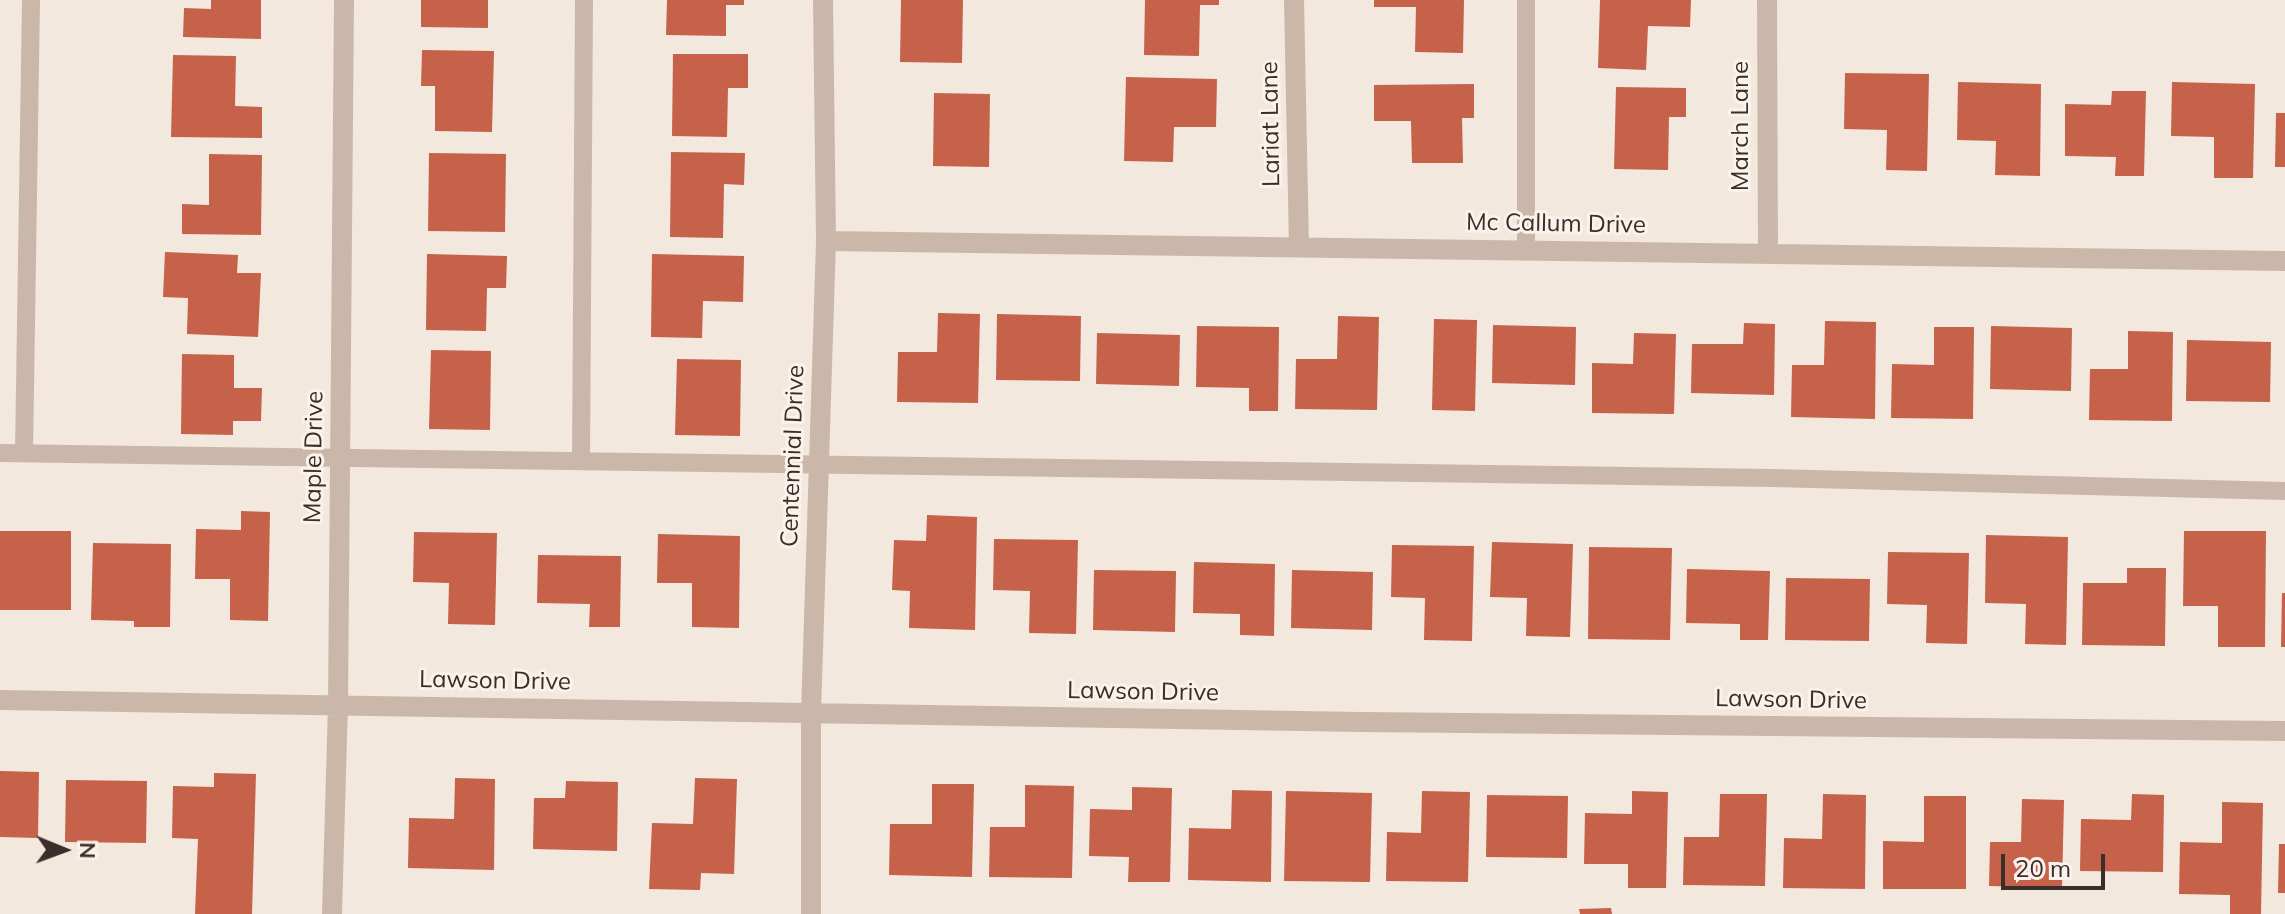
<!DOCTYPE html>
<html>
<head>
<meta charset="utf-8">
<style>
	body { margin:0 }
	#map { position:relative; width:2285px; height:914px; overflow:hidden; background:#f3e8de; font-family:Mulish,sans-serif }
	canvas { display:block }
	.north { position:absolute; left:24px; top:810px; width:80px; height:80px; -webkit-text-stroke:6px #faf2eb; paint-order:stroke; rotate:91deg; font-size:22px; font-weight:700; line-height:32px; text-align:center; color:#392e2a }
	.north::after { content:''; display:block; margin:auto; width:28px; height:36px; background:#392e2a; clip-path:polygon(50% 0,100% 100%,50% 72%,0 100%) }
	.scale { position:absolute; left:2001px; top:854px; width:104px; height:36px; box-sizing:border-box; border:4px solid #392e2a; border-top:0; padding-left:10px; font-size:24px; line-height:28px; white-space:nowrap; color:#392e2a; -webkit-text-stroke:6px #faf2eb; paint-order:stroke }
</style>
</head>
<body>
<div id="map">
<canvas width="2285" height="914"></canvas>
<div class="north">N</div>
<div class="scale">20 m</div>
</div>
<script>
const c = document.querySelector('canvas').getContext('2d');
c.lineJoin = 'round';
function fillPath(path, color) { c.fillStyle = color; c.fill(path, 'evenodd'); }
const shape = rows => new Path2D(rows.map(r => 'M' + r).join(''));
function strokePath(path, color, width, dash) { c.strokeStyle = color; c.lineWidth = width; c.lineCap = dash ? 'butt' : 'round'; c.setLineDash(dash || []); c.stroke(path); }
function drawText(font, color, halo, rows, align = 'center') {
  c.font = font + ' Mulish,sans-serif'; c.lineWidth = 6; c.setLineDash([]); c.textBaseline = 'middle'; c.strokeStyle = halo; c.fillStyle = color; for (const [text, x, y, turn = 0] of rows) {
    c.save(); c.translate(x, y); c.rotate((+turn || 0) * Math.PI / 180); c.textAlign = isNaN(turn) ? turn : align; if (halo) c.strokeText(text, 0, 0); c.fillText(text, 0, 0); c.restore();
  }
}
fillPath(shape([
	[211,0,261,0,261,39,183,37,184,8,211,9],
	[421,0,488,0,488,28,421,27],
	[667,0,744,0,744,5,726,5,726,36,666,35],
	[901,0,963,0,962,63,900,62],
	[1145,0,1219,0,1219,5,1200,5,1199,56,1144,55],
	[1374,0,1464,0,1463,53,1415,52,1416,7,1374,7],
	[1600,0,1691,0,1690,27,1648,26,1646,70,1598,68],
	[422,50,494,51,492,132,435,131,435,86,421,86],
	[673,54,748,54,748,88,728,88,727,137,672,136],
	[173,55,236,56,235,106,262,107,262,138,171,137],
	[1845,73,1929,74,1927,171,1886,170,1887,130,1844,129],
	[1126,77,1217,79,1216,127,1174,127,1173,162,1124,161],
	[1958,82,2041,84,2040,176,1995,175,1996,141,1957,140],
	[2172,82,2255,84,2253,178,2214,178,2214,137,2171,136],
	[1474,84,1474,118,1462,118,1463,163,1412,163,1411,121,1374,121,1374,85],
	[1616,87,1686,88,1686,117,1669,117,1668,170,1614,169],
	[2112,91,2146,91,2144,176,2115,176,2116,157,2065,156,2065,104,2111,105],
	[934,93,990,94,989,167,933,166],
	[2276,113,2285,113,2285,167,2275,167],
	[671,152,745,153,744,185,724,184,723,238,670,237],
	[429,153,506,154,505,232,428,231],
	[209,154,262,155,261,235,182,234,182,204,209,205],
	[165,252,238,255,237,273,261,273,258,337,187,334,188,298,163,297],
	[427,254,507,256,506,288,487,288,486,331,426,330],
	[652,254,744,256,743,302,703,301,702,338,651,337],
	[938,313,980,314,978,403,897,402,898,352,937,352],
	[997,314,1081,316,1080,381,996,380],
	[1338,316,1379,317,1377,410,1295,409,1296,359,1337,359],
	[1434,319,1477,320,1475,411,1432,410],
	[1825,321,1876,322,1875,419,1791,417,1792,365,1824,365],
	[1744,323,1775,324,1774,395,1691,393,1692,344,1743,344],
	[1493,325,1576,327,1575,385,1492,383],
	[1197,326,1279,327,1278,411,1249,411,1249,388,1196,387],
	[1991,326,2072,328,2071,391,1990,389],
	[1934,327,1974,327,1973,419,1891,418,1892,364,1934,365],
	[2128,331,2173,332,2172,421,2089,420,2090,369,2128,369],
	[1097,333,1180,335,1179,386,1096,384],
	[1634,333,1676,334,1674,414,1592,413,1592,363,1633,364],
	[2187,340,2271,342,2270,402,2186,401],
	[431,350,491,351,490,430,429,429],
	[182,354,234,355,234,388,262,388,261,421,233,421,233,435,181,434],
	[677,359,741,360,740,436,675,435],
	[241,511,270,512,268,621,230,620,230,579,195,579,196,529,241,530],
	[927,515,977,517,975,630,909,628,910,591,892,590,894,540,926,541],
	[0,531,71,531,71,610,0,610],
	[2184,531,2266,531,2265,647,2218,647,2218,606,2183,606],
	[414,532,497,533,495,625,448,624,449,583,413,582],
	[658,534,740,536,739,628,692,627,692,583,657,583],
	[1986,535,2068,537,2066,645,2025,644,2026,604,1985,603],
	[994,539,1078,540,1076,634,1029,633,1030,591,993,590],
	[1492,542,1573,544,1570,637,1526,636,1527,598,1490,597],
	[93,543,171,544,170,627,134,627,134,621,91,620],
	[1392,545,1474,546,1472,641,1424,640,1425,598,1391,597],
	[1589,547,1672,548,1670,640,1588,639],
	[1888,552,1969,553,1967,644,1926,643,1927,605,1887,604],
	[538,555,621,556,620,627,589,627,590,604,537,603],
	[1194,562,1275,564,1274,636,1240,635,1240,614,1193,613],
	[2127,568,2166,568,2165,646,2082,645,2083,583,2127,583],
	[1687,569,1770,571,1768,640,1740,640,1740,624,1686,623],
	[1094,570,1176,571,1175,632,1093,630],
	[1292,570,1373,572,1372,630,1291,628],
	[1786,578,1870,579,1869,641,1785,640],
	[2282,593,2285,593,2285,647,2281,647],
	[0,771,39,772,38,838,0,837],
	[214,773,256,774,252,914,195,914,198,839,172,838,173,786,214,787],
	[455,778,495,779,494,870,408,868,409,818,454,819],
	[695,778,737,779,734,874,701,873,700,890,649,889,652,823,693,824],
	[66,780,147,781,146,843,65,842],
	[566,781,618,782,617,851,533,849,534,798,565,798],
	[932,784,974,784,972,877,889,875,890,824,932,824],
	[1025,785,1074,786,1072,878,989,877,990,827,1025,827],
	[1132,787,1172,788,1170,882,1128,882,1129,857,1089,856,1090,809,1132,810],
	[1232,790,1272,791,1271,882,1188,880,1189,828,1231,829],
	[1286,791,1372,793,1370,882,1284,881],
	[1422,791,1470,792,1468,882,1386,881,1387,832,1421,833],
	[1632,791,1668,792,1666,888,1628,888,1628,864,1584,864,1585,813,1632,814],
	[1720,794,1767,794,1765,886,1683,885,1684,837,1719,837],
	[1823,794,1866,795,1865,889,1783,888,1784,838,1822,839],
	[2132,794,2164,795,2163,872,2080,871,2081,819,2131,820],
	[1487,795,1568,796,1567,858,1486,857],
	[1924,796,1966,796,1966,889,1883,889,1883,841,1924,842],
	[2022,799,2064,800,2062,888,1989,886,1990,842,2021,842],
	[2222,802,2263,803,2261,914,2230,914,2230,895,2179,894,2180,842,2222,843],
	[2279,844,2285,844,2285,893,2278,893],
	[1611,908,1612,914,1580,914,1579,909]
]), '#c6614a');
strokePath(shape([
	[1526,0,1526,250],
	[0,453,1772,478,2285,491],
	[24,453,31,0],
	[581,460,584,0]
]), '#cbb7aa', 18);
strokePath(shape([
	[1294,0,1299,247],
	[1767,0,1768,253],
	[826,241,2285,261],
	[0,700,1362,722,2285,731],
	[332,914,338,704,344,0],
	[811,914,811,713,826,241,823,0]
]), '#cbb7aa', 20);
drawText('24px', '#392e2a', '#faf2eb', [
	["Lariat Lane",1271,124,-91],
	["March Lane",1741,126,-90],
	["Mc Callum Drive",1556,224,1],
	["Centennial Drive",793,456,-88],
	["Maple Drive",314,457,-89],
	["Lawson Drive",495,681,1],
	["Lawson Drive",1143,692,1],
	["Lawson Drive",1791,700,1]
]);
</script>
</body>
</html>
